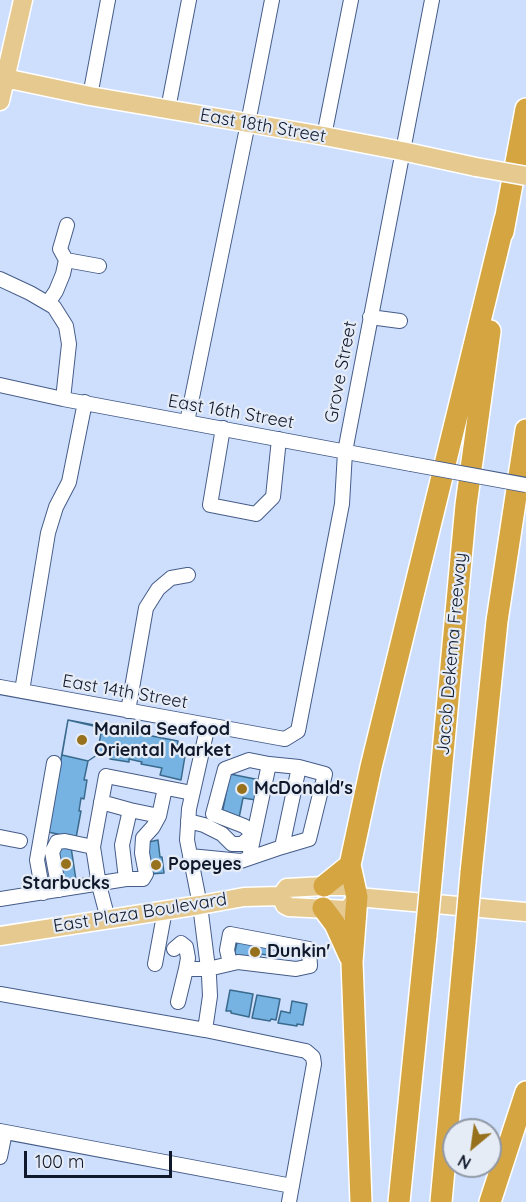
<!DOCTYPE html>
<html>
<head>
<meta charset="utf-8">
<style>
	body { margin:0 }
	#map { position:relative; width:526px; height:1202px; overflow:hidden; background:#cedffe; font-family:Quicksand,sans-serif }
	canvas { display:block }
	.north { position:absolute; left:442px; top:1118px; width:60px; height:60px; box-sizing:border-box; background:#e6ecf6; border:2px solid #9098a5; border-radius:50%; rotate:209deg; font-size:16px; font-weight:700; line-height:24px; text-align:center; color:#10192c }
	.north::after { content:''; display:block; margin:auto; width:21px; height:27px; background:#97711c; clip-path:polygon(50% 0,100% 100%,50% 72%,0 100%) }
	.scale { position:absolute; left:24px; top:1151px; width:148px; height:27px; box-sizing:border-box; border:3px solid #10192c; border-top:0; padding-left:8px; font-size:18px; line-height:21px; white-space:nowrap; color:#10192c; -webkit-text-stroke:4px #e6ecf6; paint-order:stroke }
</style>
</head>
<body>
<div id="map">
<canvas width="526" height="1202"></canvas>
<div class="north">N</div>
<div class="scale">100 m</div>
</div>
<script>
const c = document.querySelector('canvas').getContext('2d');
c.lineJoin = 'round';
function fillPath(path, color) { c.fillStyle = color; c.fill(path, 'evenodd'); }
const shape = rows => new Path2D(rows.map(r => 'M' + r).join(''));
function strokePath(path, color, width, dash) { c.strokeStyle = color; c.lineWidth = width; c.lineCap = dash ? 'butt' : 'round'; c.setLineDash(dash || []); c.stroke(path); }
function drawText(font, color, halo, rows, align = 'center') {
  c.font = font + ' Quicksand,sans-serif'; c.lineWidth = 4.5; c.setLineDash([]); c.textBaseline = 'middle'; c.strokeStyle = halo; c.fillStyle = color; for (const [text, x, y, turn = 0] of rows) {
    c.save(); c.translate(x, y); c.rotate((+turn || 0) * Math.PI / 180); c.textAlign = isNaN(turn) ? turn : align; if (halo) c.strokeText(text, 0, 0); c.fillText(text, 0, 0); c.restore();
  }
}
const building = shape([
	[68,720,102,728,97,755,88,761,62,755,68,720],
	[68,720,178,741,177,749,181,749,180,755,185,756,181,780,160,775,162,768,141,764,142,762,129,759,129,762,110,759,111,756,98,753,97,755,88,761,84,780,87,780,84,799,81,798,79,811,81,811,76,838,48,832,68,720],
	[230,774,260,780,256,800,243,798,239,818,222,814,230,774],
	[158,840,160,857,162,857,164,873,150,874,144,843,158,840],
	[71,847,76,880,61,883,55,848,71,847],
	[238,939,268,946,267,955,261,954,260,959,234,955,238,939],
	[230,990,253,994,249,1017,231,1013,231,1011,226,1011,230,990],
	[257,995,280,999,276,1020,271,1019,270,1021,252,1018,257,995],
	[292,1001,307,1004,303,1025,297,1024,297,1026,278,1023,281,1011,290,1013,292,1001]
]);
fillPath(building, '#76b3e2');
strokePath(building, '#3a6a8d', 1.5);
const minor = shape([
	[90,96,108,0],
	[168,109,189,0],
	[324,136,351,0],
	[66,260,99,266],
	[0,279,30,293,54,307,66,326,69,344,63,399],
	[48,303,56,291,63,274,66,260,60,249,67,225],
	[370,317,400,321],
	[0,385,63,399,411,464],
	[187,422,248,123,272,0],
	[223,428,210,505,256,514,273,497,279,439],
	[0,687,279,738,285,739,298,731,342,504,345,452,348,436,432,0],
	[22,691,48,533,56,507,69,482,85,402],
	[128,711,146,608,158,589,171,578,188,575],
	[101,802,130,810,122,845,126,879],
	[130,810,159,816,165,788],
	[188,821,204,825,222,834,232,844,242,844,254,834,244,826,213,814,225,769,249,760,269,764],
	[0,837,20,841],
	[282,847,309,839,325,774,299,767],
	[190,856,241,861,282,847,299,767,269,764,249,858],
	[59,890,52,852,57,842,65,841,93,847],
	[43,893,37,860,54,763],
	[0,899,126,879,143,879,146,874,142,853,143,838,153,827,159,816],
	[108,919,99,885,93,847,106,776,192,793],
	[174,949,181,943,186,947,188,958,186,969],
	[155,964,165,910],
	[0,994,205,1030,306,1051,313,1057,314,1064,289,1202],
	[178,1002,186,969,208,969,238,962,296,969,310,966,309,949,230,934,227,950,230,963],
	[205,1030,210,996,209,976,200,905,187,840,189,809,208,725],
	[0,1131,292,1186],
	[0,1157,5,1132]
]);
const major = shape([
	[0,77,90,96,324,136,402,151,476,167],
	[0,101,23,0],
	[281,896,285,905,289,907,348,910,357,897],
	[281,896,287,888,324,886,350,886,357,897],
	[357,897,526,912],
	[0,936,200,905,244,897,281,896]
]);
const highway = shape([
	[503,232,526,109],
	[432,871,466,505,490,331],
	[471,873,497,621,526,430],
	[324,886,350,865],
	[323,908,335,924,350,957],
	[361,1202,352,962,357,897,350,865,371,767,505,219],
	[399,1202,426,935],
	[441,1202,465,942],
	[490,1202,526,1092]
]);
strokePath(minor, '#455c88', 16);
strokePath(major, '#fff', 21);
strokePath(highway, '#fff', 24);
strokePath(minor, '#fff', 14);
strokePath(major, '#e6c98e', 18);
strokePath(highway, '#d5a542', 21);
const minorBridge = shape([
	[411,464,526,485]
]);
const majorBridge = shape([
	[476,167,526,176]
]);
const highwayBridge = shape([
	[426,935,432,871],
	[465,942,471,873]
]);
strokePath(minorBridge, '#455c88', 16, []);
strokePath(majorBridge, '#fff', 21, []);
strokePath(highwayBridge, '#fff', 24, []);
strokePath(minorBridge, '#fff', 14);
strokePath(majorBridge, '#e6c98e', 18);
strokePath(highwayBridge, '#d5a542', 21);
for (const [x, y, r, color] of [
	[82,740,6,"#97711c"],
	[242,789,6,"#97711c"],
	[66,864,6,"#97711c"],
	[156,865,6,"#97711c"],
	[255,952,6,"#97711c"]
]) { const dot = new Path2D(); dot.arc(x, y, r, 0, 2 * Math.PI); c.fillStyle = color; c.fill(dot); strokePath(dot, '#e6ecf6', 2); }
drawText('18px', '#10192c', '#e6ecf6', [
	["East 18th Street",263,126,10],
	["Grove Street",341,372,-79],
	["East 16th Street",231,412,10],
	["Jacob Dekema Freeway",452,654,-85],
	["East 14th Street",125,692,10],
	["East Plaza Boulevard",140,913,-9]
]);
drawText('bold 18px', '#10192c', '#e6ecf6', [
	["Manila Seafood",94,730],
	["Oriental Market",94,751],
	["McDonald's",254,789],
	["Popeyes",168,865],
	["Starbucks",66,884,"center"],
	["Dunkin'",267,952]
], 'left');
</script>
</body>
</html>
